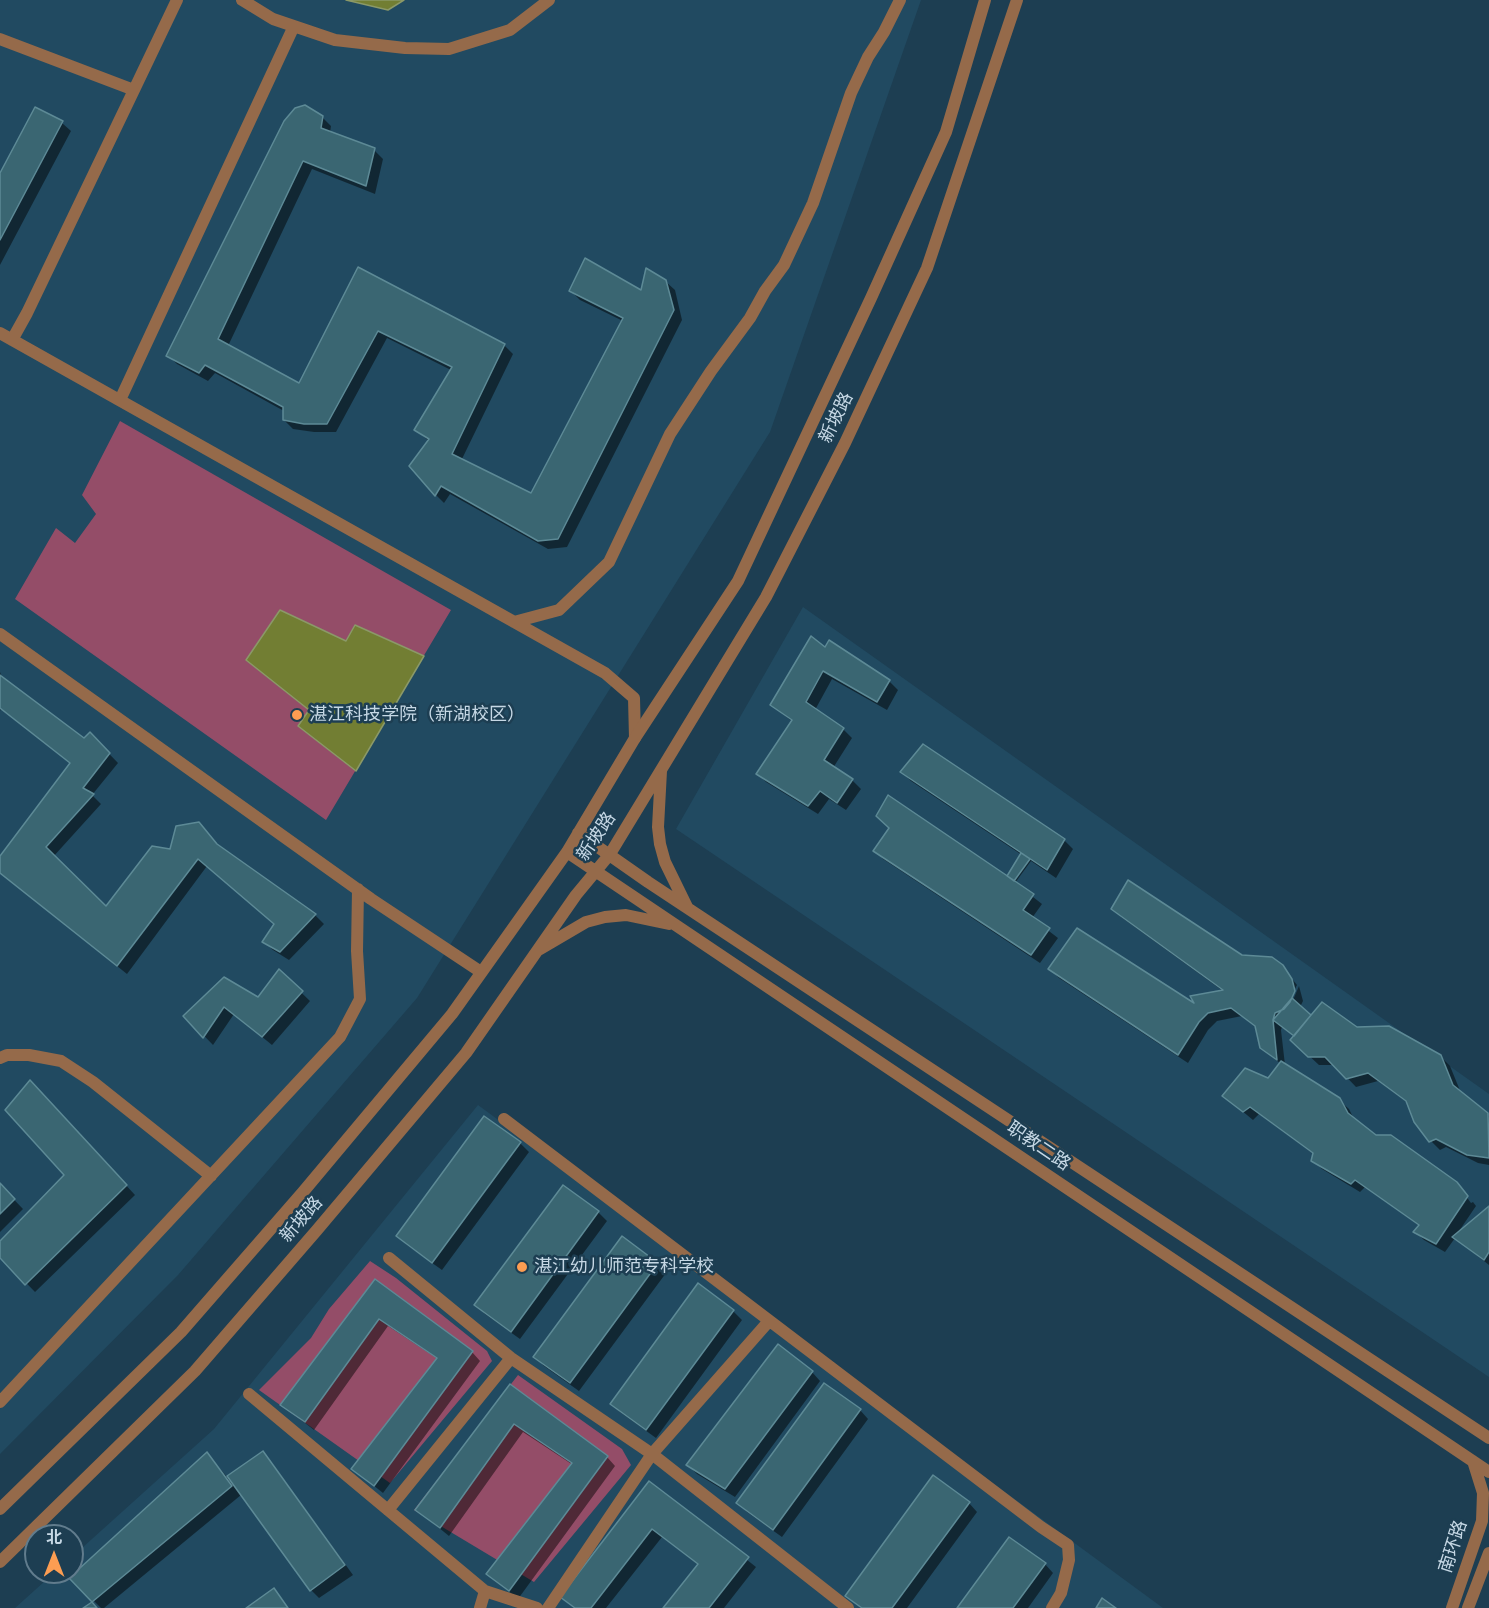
<!DOCTYPE html>
<html>
<head>
<meta charset="utf-8">
<style>
	body { margin:0 }
	#map { position:relative; width:1489px; height:1608px; overflow:hidden; background:#1d3e52; font-family:Poppins,"Noto Sans SC",sans-serif }
	canvas { display:block }
	.north { position:absolute; left:24px; top:1524px; width:60px; height:60px; box-sizing:border-box; background:#1d3e52; border:2px solid #617c8d; border-radius:50%; rotate:0deg; font-size:16px; font-weight:700; line-height:24px; text-align:center; color:#c6d8e5 }
	.north::after { content:''; display:block; margin:auto; width:21px; height:27px; background:#fc9d52; clip-path:polygon(50% 0,100% 100%,50% 72%,0 100%) }
</style>
</head>
<body>
<div id="map">
<canvas width="1489" height="1608"></canvas>
<div class="north">北</div>
</div>
<script>
const c = document.querySelector('canvas').getContext('2d');
c.lineJoin = 'round';
function fillPath(path, color) { c.fillStyle = color; c.fill(path, 'evenodd'); }
const shape = rows => new Path2D(rows.map(r => 'M' + r).join(''));
function strokePath(path, color, width, dash) { c.strokeStyle = color; c.lineWidth = width; c.lineCap = dash ? 'butt' : 'round'; c.setLineDash(dash || []); c.stroke(path); }
function drawText(font, color, halo, rows, align = 'center') {
  c.font = font + ' Poppins,"Noto Sans SC",sans-serif'; c.lineWidth = 5; c.setLineDash([]); c.textBaseline = 'middle'; c.strokeStyle = halo; c.fillStyle = color; for (const [text, x, y, turn = 0] of rows) {
    c.save(); c.translate(x, y); c.rotate((+turn || 0) * Math.PI / 180); c.textAlign = isNaN(turn) ? turn : align; if (halo) c.strokeText(text, 0, 0); c.fillText(text, 0, 0); c.restore();
  }
}
fillPath(shape([
	[0,0,921,0,770,432,417,998,178,1275,0,1454],
	[803,607,1489,1094,1489,1377,676,829],
	[478,1105,1163,1608,15,1608,55,1572,72,1572,72,1557,214,1429]
]), '#214a61');
fillPath(shape([
	[120,421,451,610,326,820,15,599,56,528,75,543,96,514,82,495],
	[370,1261,396,1278,487,1351,492,1361,390,1483,259,1390,311,1338,329,1309],
	[518,1375,622,1449,631,1465,534,1582,414,1510]
]), '#944d68');
const water = shape([
	[346,0,404,0,388,10,346,0],
	[280,610,346,641,355,625,424,656,356,771,298,726,309,710,246,660,280,610]
]);
fillPath(water, '#727e33');
strokePath(water, '#8b9968', 1.5);
fillPath(shape([
	[322,117,331,126,330,133,374,150,383,159,375,194,312,169,228,346,299,385,359,269,504,345,513,354,461,461,531,495,623,321,580,300,571,291,642,292,665,281,675,290,682,320,567,547,548,549,450,494,444,503,436,495,411,466,429,441,416,430,451,370,387,338,336,432,314,432,293,429,284,420,284,411,215,373,208,381,177,364,168,355],
	[62,123,71,131,0,265,0,176],
	[825,649,889,681,898,690,887,710,832,679,815,710,843,729,852,738,833,768,852,780,861,789,846,810,829,799,818,814,766,782,758,774,793,722,771,705],
	[0,672,3,680,84,740,90,734,118,763,92,795,101,804,53,857,106,908,171,851,220,848,315,915,324,924,289,960,273,950,264,941,275,925,207,866,127,974,0,873,0,858,71,764,1,709,0,711],
	[924,746,1064,840,1073,849,1056,878,1031,861,1015,883,1042,904,1032,918,1058,938,1040,963,883,859,875,850,1007,878,1022,855,911,781,902,772],
	[1113,908,1241,957,1284,969,1297,985,1290,998,1293,1000,1299,986,1303,1001,1300,1007,1311,1017,1357,1028,1440,1056,1450,1066,1461,1093,1489,1116,1489,1165,1478,1163,1446,1147,1440,1150,1431,1141,1408,1103,1378,1081,1356,1087,1335,1065,1319,1065,1292,1040,1295,1036,1282,1027,1281,1030,1285,1065,1339,1100,1349,1109,1355,1121,1375,1137,1456,1183,1471,1203,1473,1202,1476,1206,1457,1234,1489,1208,1489,1265,1455,1238,1445,1252,1424,1240,1415,1231,1420,1226,1365,1187,1360,1192,1322,1169,1313,1160,1315,1155,1259,1114,1253,1120,1224,1096,1269,1080,1281,1064,1262,1048,1257,1028,1242,1016,1217,1021,1208,1030,1188,1063,1059,978,1050,969,1199,1007,1223,991,1121,917],
	[279,971,310,1001,272,1045,234,1014,213,1045,185,1016,259,999],
	[39,1091,135,1195,35,1292,0,1256,0,1243,66,1176],
	[520,1143,529,1152,442,1270,407,1245,398,1236],
	[0,1185,23,1209,0,1232],
	[563,1187,598,1212,607,1221,520,1339,485,1314,476,1305],
	[657,1264,666,1273,579,1391,544,1366,535,1357],
	[375,1281,472,1352,480,1361,383,1493,353,1469,438,1359,388,1326,314,1430,282,1405],
	[733,1311,742,1320,656,1438,620,1412,612,1404],
	[812,1372,820,1381,735,1497,697,1474,688,1465],
	[510,1386,607,1457,615,1466,518,1599,488,1574,573,1465,523,1432,449,1536,417,1510],
	[860,1410,868,1419,782,1537,747,1512,738,1503],
	[262,1453,271,1462,353,1575,319,1598,311,1590,241,1495,104,1608,101,1608,71,1578,207,1454,228,1478],
	[650,1483,756,1567,724,1608,665,1608,699,1565,662,1537,606,1608,575,1608,562,1596],
	[969,1503,977,1512,907,1608,861,1608,847,1596],
	[1045,1564,1053,1573,1028,1608,959,1608]
]), '#0007');
const building = shape([
	[305,105,323,116,321,128,375,148,366,186,303,161,218,339,299,383,358,267,505,344,452,454,531,493,623,318,569,291,585,258,641,290,646,268,666,280,674,310,558,539,538,541,441,486,435,496,409,466,429,439,414,430,452,367,378,331,327,424,304,424,283,420,283,407,205,365,199,373,166,356,284,121,295,108,305,105],
	[35,107,63,121,0,240,0,173,35,107],
	[811,636,825,647,829,640,890,680,877,702,823,671,806,702,844,728,824,760,853,779,837,803,820,791,808,806,756,774,792,720,770,705,811,636],
	[0,675,84,738,90,732,110,753,83,788,94,794,46,847,106,906,152,846,170,849,176,826,199,822,217,844,316,914,280,952,262,942,274,924,198,859,117,966,0,873,0,856,70,763,0,708,0,675],
	[923,744,1065,839,1047,870,900,772,923,744],
	[888,795,1034,894,1023,910,1050,928,1031,955,873,851,889,828,876,816,888,795],
	[1021,853,1030,859,1014,881,1007,876,1021,853],
	[1128,880,1242,955,1272,957,1283,965,1292,979,1295,991,1290,1002,1284,1009,1275,1013,1273,1020,1277,1060,1260,1048,1255,1026,1231,1008,1208,1013,1199,1022,1178,1055,1048,969,1077,928,1194,1003,1190,996,1223,990,1111,909,1128,880],
	[279,969,303,991,262,1037,224,1007,203,1038,183,1016,224,977,258,997,279,969],
	[1292,998,1311,1015,1294,1036,1273,1020,1292,998],
	[1322,1002,1357,1027,1389,1026,1441,1055,1453,1085,1488,1113,1489,1158,1467,1155,1436,1139,1429,1142,1414,1122,1406,1101,1368,1073,1346,1079,1325,1057,1308,1057,1290,1040,1322,1002],
	[1281,1061,1340,1098,1348,1113,1376,1135,1391,1135,1457,1182,1468,1196,1436,1244,1413,1232,1419,1225,1355,1180,1351,1184,1311,1161,1313,1153,1250,1107,1243,1112,1222,1096,1245,1068,1268,1078,1281,1061],
	[30,1080,127,1185,25,1285,0,1258,0,1241,64,1175,5,1110,30,1080],
	[484,1116,521,1142,432,1263,396,1236,484,1116],
	[0,1183,15,1199,0,1214,0,1183],
	[563,1185,599,1211,511,1332,474,1305,563,1185],
	[1489,1206,1489,1252,1484,1260,1452,1237,1489,1206],
	[622,1236,658,1263,570,1383,533,1357,622,1236],
	[375,1279,473,1351,374,1486,351,1469,437,1358,379,1319,305,1422,280,1405,375,1279],
	[698,1283,734,1310,646,1430,610,1404,698,1283],
	[778,1344,813,1371,725,1489,686,1465,778,1344],
	[824,1383,861,1409,773,1530,736,1503,824,1383],
	[510,1384,608,1456,509,1591,486,1574,572,1463,514,1424,440,1528,415,1510,510,1384],
	[263,1451,345,1565,310,1591,227,1476,263,1451],
	[207,1452,232,1486,92,1602,69,1578,207,1452],
	[933,1475,970,1502,892,1608,862,1608,845,1596,933,1475],
	[649,1481,749,1557,709,1608,663,1608,698,1564,652,1529,591,1608,575,1608,560,1597,649,1481],
	[1009,1537,1046,1563,1013,1608,957,1608,1009,1537],
	[274,1588,288,1608,246,1608,274,1588],
	[1102,1598,1116,1608,1096,1608,1102,1598],
	[92,1602,97,1608,83,1608,92,1602]
]);
fillPath(building, '#3a6672');
strokePath(building, '#5d8a96', 1.5);
strokePath(shape([
	[242,0,273,19,335,40,405,48,449,49,510,30,549,0],
	[0,39,134,90,27,313,12,340],
	[134,90,177,0],
	[0,333,605,673,634,698,635,738],
	[120,400,294,26],
	[514,622,559,610,609,562,670,434,711,371,750,318,765,291,784,265,813,203,851,93,868,57,884,32,900,0],
	[0,634,371,899,481,972],
	[0,1058,7,1055,29,1055,61,1061,93,1082,211,1176],
	[504,1119,1041,1527,1068,1545,1069,1560,1061,1593,1052,1608],
	[389,1258,511,1358,652,1454,848,1608],
	[249,1394,485,1591],
	[0,1402,340,1037,360,999,357,951,358,889],
	[388,1510,511,1358],
	[480,1608,485,1591,537,1608],
	[548,1608,652,1454,769,1321]
]), '#956a4a', 12);
strokePath(shape([
	[661,771,658,827,660,844,665,862,687,907],
	[578,833,648,882,1489,1438],
	[567,852,1489,1472],
	[540,949,586,922,605,917,626,915,669,924],
	[0,1509,181,1332,303,1192,452,1014,567,852,635,738,738,581,871,298,946,132,985,0],
	[0,1562,195,1371,317,1230,466,1053,576,895,610,854,766,597,845,443,927,268,1017,0],
	[1452,1608,1482,1521,1483,1493,1473,1461],
	[1468,1608,1489,1553]
]), '#956a4a', 12);
for (const [x, y, r, color] of [
	[297,715,6,"#fc9d52"],
	[522,1267,6,"#fc9d52"]
]) { const dot = new Path2D(); dot.arc(x, y, r, 0, 2 * Math.PI); c.fillStyle = color; c.fill(dot); strokePath(dot, '#1d3e52', 2); }
drawText('18px', '#c6d8e5', '#1d3e52', [
	["新坡路",837,418,-64],
	["新坡路",597,837,-56],
	["职教二路",1038,1147,34],
	["新坡路",302,1220,-49],
	["南环路",1454,1547,-72]
]);
drawText('18px', '#c6d8e5', '#1d3e52', [
	["湛江科技学院（新湖校区）",309,715],
	["湛江幼儿师范专科学校",534,1267]
], 'left');
</script>
</body>
</html>
